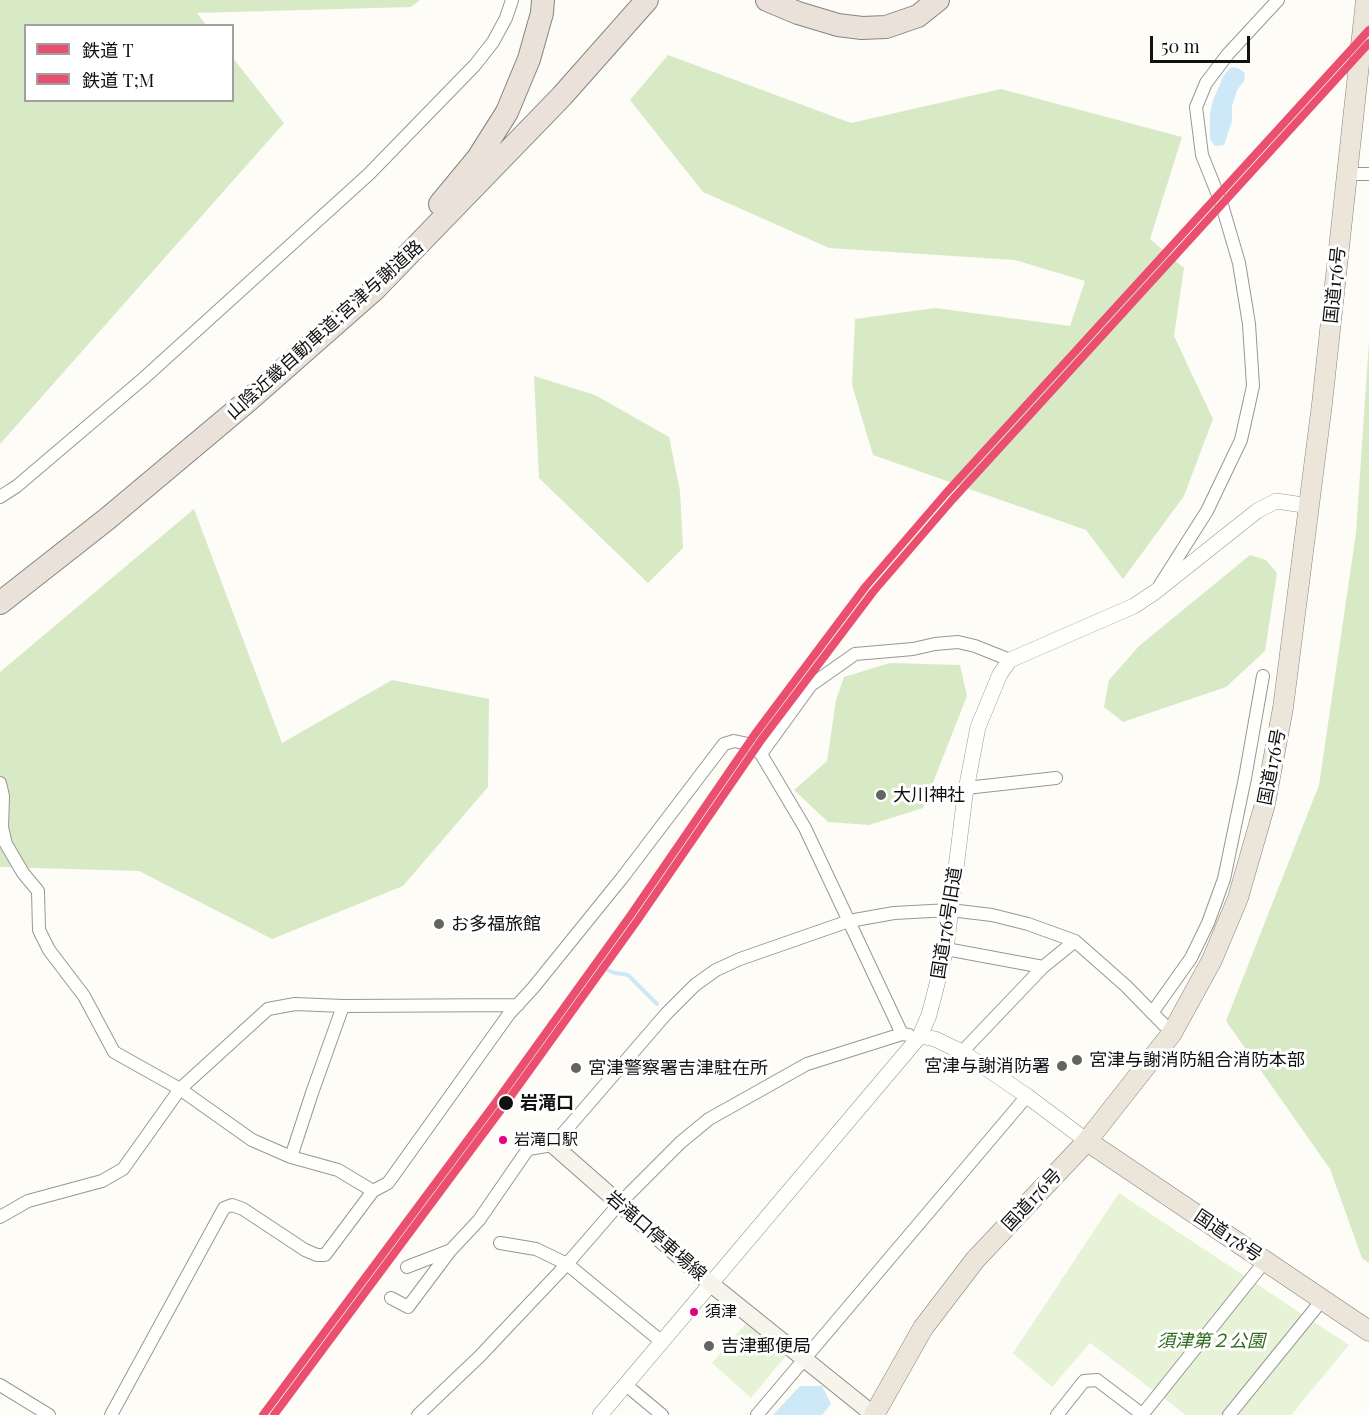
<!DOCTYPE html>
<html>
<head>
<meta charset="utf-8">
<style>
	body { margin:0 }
	#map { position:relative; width:1369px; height:1415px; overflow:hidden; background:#fdfcf7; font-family:"Playfair Display","Noto Sans JP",serif }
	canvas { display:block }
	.legend { position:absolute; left:24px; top:24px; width:210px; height:78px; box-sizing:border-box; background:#fff; border:2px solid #a0a0a0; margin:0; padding:8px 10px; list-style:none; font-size:18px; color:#111 }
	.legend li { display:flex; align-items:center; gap:12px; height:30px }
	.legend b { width:30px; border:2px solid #a0a0a0 }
	.scale { position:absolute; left:1150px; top:36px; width:100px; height:27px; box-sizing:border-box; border:3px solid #111; border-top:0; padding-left:8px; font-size:18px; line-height:21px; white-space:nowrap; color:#111; -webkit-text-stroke:4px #fff; paint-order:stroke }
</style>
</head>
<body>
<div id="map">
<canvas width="1369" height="1415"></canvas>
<ul class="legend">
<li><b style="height:8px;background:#ea4f6f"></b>鉄道 T</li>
<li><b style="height:8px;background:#ea4f6f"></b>鉄道 T;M</li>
</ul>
<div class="scale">50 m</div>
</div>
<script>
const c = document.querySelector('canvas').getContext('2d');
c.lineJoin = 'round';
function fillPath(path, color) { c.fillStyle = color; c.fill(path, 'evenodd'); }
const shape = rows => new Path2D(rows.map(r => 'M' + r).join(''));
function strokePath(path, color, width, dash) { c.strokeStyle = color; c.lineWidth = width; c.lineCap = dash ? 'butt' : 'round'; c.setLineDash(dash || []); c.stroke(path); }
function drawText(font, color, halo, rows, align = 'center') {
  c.font = font + ' "Playfair Display","Noto Sans JP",serif'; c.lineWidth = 6; c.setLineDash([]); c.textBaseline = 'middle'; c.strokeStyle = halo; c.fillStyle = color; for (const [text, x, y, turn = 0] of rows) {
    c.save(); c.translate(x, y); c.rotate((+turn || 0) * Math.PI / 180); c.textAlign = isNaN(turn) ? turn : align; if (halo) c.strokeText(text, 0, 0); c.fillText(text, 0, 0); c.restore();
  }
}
fillPath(shape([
	[1119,1193,1349,1345,1291,1415,1186,1415,1090,1343,1052,1387,1013,1353],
	[748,1321,789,1352,751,1398,712,1363]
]), '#e7f3d7');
fillPath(shape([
	[0,0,420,0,411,7,197,13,206,25,26,26,26,100,232,100,233,58,284,123,0,444],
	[668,55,851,123,1001,89,1182,137,1150,239,1184,268,1174,336,1213,419,1184,496,1123,579,1086,530,873,455,852,385,855,319,935,308,1070,326,1085,281,1015,260,829,248,703,192,630,100],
	[1369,341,1369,1263,1362,1258,1330,1169,1226,1021,1319,785,1356,533],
	[534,376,595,395,669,437,680,491,683,548,648,583,539,478],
	[194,509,282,743,392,680,489,699,488,787,403,886,272,939,139,871,0,867,0,672],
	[1250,555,1266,560,1277,573,1265,651,1226,687,1123,722,1104,707,1109,680,1139,646],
	[890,663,960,665,967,696,923,808,869,825,828,822,794,790,827,761,836,700,844,677]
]), '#d8eac5');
fillPath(shape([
	[1231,67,1238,68,1245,73,1244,81,1237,90,1232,106,1232,121,1224,145,1215,146,1210,139,1210,114,1213,100,1224,75],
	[800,1386,822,1386,831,1404,822,1415,773,1415]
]), '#cde8f7');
strokePath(shape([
	[603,968,615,973,628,975,657,1004]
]), '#cde8f7', 4);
const minor = shape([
	[1346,174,1369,174],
	[0,497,17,486,144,378,369,174,475,65,493,42,506,18,512,0],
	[1160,585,1207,511,1241,440,1253,386,1249,324,1239,263,1222,205,1202,155,1196,107,1206,83,1228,54,1278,0],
	[761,754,811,685,855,654,913,649,935,644,958,642,975,646,1010,660],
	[0,783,3,796,2,827,6,844,23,873,38,891,39,930,49,950,84,996,114,1052,180,1089,252,1140,291,1157,338,1170,373,1191],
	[966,788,1056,778],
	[1075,941,1126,986,1172,1033],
	[946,949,1043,967],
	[1152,1013,1191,958,1208,923,1224,879,1245,778,1263,676],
	[291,1157,312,1093,343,1006],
	[0,1217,28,1201,102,1181,123,1169,180,1089,268,1009,295,1004,343,1006,518,1005],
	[500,1243,536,1249,567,1264,662,1342],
	[407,1267,451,1250,479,1220,528,1149,553,1145,666,1014,695,985,716,970,740,959,849,921,894,913,950,910,992,915,1028,924,1075,941,1043,967,962,1052],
	[391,1298,408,1307,450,1251],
	[0,1385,49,1415],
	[626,1385,662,1415],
	[111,1415,224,1208,232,1205,243,1209,305,1250,317,1255,325,1255,373,1191,388,1183,509,1014,533,988,622,878,724,744,734,741,748,744,761,754,805,828,902,1034],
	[418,1415,479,1357,567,1264,619,1204,681,1142,709,1119,807,1064,902,1034,909,1035],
	[757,1415,1027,1096],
	[1057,1415,1084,1381,1097,1380,1143,1415],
	[1142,1415,1266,1260],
	[1229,1415,1323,1299]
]);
const tertiary = shape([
	[920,1036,935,1039,962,1052,1027,1096,1087,1141],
	[600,1415,920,1036,929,1015,946,949,965,795,978,727,1000,674,1010,660,1134,606,1155,592,1257,511,1276,501,1310,506]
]);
const secondary = shape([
	[553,1145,711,1284,874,1415]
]);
const trunk = shape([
	[1087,1141,1369,1331],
	[874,1415,923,1328,975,1260,1087,1141,1172,1033,1212,960,1238,898,1265,804,1283,708,1322,404,1366,0]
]);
const motorway = shape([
	[767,0,798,13,838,25,862,28,886,27,918,16,938,0],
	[440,204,478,158,507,112,529,59,542,13,543,0],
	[0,603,107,519,250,399,375,289,562,96,647,0]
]);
strokePath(minor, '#979795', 14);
strokePath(tertiary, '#979795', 16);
strokePath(secondary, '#8e8d8b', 18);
strokePath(trunk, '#858482', 21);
strokePath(motorway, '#858482', 24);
strokePath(minor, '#fffffe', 12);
strokePath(tertiary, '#fffffe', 15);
strokePath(secondary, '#f6f4eb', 16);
strokePath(trunk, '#ece5da', 20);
strokePath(motorway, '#eae1d8', 22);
strokePath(shape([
	[263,1415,499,1098,630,916,755,734,866,586,946,493,1369,30]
]), '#ea4f6f', 8);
strokePath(shape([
	[274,1415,506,1103,637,921,762,739,873,592,953,499,1369,43]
]), '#ea4f6f', 8);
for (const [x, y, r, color] of [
	[881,795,6,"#646362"],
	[439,924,6,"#646362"],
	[1077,1060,6,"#646362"],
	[1062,1066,6,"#646362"],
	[576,1068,6,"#646362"],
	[506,1103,8,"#111"],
	[503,1140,5,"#e5007d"],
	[694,1312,5,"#e5007d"],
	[709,1346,6,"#646362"]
]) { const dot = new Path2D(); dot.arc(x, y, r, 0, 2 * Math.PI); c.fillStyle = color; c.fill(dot); strokePath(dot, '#fff', 2); }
drawText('16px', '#111', '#fff', [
	["岩滝口駅",514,1140],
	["須津",705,1312]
], 'left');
drawText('18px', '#111', '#fff', [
	["国道176号",1335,285,-84],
	["山陰近畿自動車道;宮津与謝道路",325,330,-42],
	["国道176号",1272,767,-79],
	["国道176号旧道",947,923,-81],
	["国道176号",1032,1200,-47],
	["岩滝口停車場線",656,1236,41],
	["国道178号",1228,1236,34]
]);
drawText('18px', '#111', '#fff', [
	["大川神社",893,795],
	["お多福旅館",451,924],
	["宮津与謝消防組合消防本部",1089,1060],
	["宮津与謝消防署",1050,1066,"right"],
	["宮津警察署吉津駐在所",588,1068],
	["吉津郵便局",721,1346]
], 'left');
drawText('bold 18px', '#111', '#fff', [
	["岩滝口",520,1103]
], 'left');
drawText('italic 18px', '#2f6b1f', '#fff', [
	["須津第２公園",1211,1341]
]);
</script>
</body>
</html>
